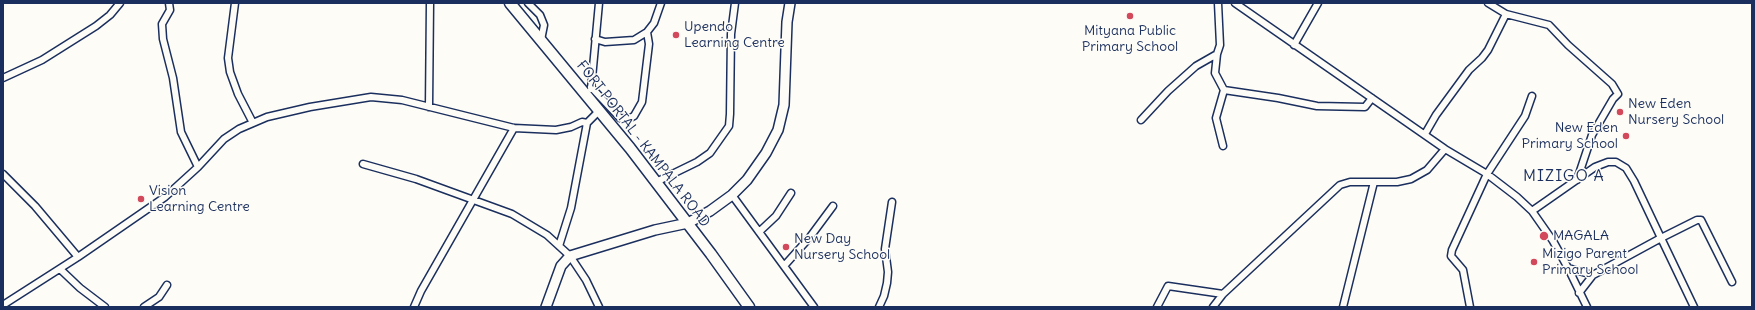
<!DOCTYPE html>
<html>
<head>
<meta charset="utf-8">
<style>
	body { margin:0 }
	#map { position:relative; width:1755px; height:310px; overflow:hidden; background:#fdfcf7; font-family:Delius,sans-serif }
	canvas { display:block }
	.frame { position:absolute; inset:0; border:4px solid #1b2f5e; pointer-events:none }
</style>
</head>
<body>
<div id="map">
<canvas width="1755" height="310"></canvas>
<div class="frame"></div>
</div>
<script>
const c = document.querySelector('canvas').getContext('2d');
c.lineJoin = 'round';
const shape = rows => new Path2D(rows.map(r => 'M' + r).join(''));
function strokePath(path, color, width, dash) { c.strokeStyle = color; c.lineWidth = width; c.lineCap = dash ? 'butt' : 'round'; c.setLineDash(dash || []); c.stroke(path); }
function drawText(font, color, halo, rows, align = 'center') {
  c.font = font + ' Delius,sans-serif'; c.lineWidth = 3; c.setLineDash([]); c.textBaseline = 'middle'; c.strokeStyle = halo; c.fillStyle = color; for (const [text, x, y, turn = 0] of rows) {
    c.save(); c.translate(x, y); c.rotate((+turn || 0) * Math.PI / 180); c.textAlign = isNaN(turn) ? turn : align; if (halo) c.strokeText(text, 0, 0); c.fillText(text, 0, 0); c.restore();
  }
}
const street = shape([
	[169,3,170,10,162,24,163,39,173,78,181,132,198,167],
	[235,3,228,58,230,72,238,94,253,123],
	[528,3,540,15,544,25,541,40],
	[1235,3,1445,149,1487,174,1517,197,1532,211,1553,241,1568,268,1587,307],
	[1488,3,1506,14],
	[595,39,605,42,634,40,647,32,654,23,661,3],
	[1294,45,1318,3],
	[1217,54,1215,73,1224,90,1216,118,1223,146],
	[3,78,42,60,96,26,110,15,120,3],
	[591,87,620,118,628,119,634,116,642,102,649,44,647,32],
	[591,89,599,3],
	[1224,90,1278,98,1317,106,1365,107,1372,98],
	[429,107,430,3],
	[1141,120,1168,91,1196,66,1217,54,1220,45,1218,3],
	[1425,134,1436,115,1469,70,1482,58,1488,50,1506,14,1549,25,1568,45,1612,84,1618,94,1613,99,1592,135,1577,180],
	[363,164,416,179,512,214,547,235,570,256,586,280,599,307],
	[3,174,35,206,78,257],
	[656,182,697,162,710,153,729,126,730,114,731,34,735,3],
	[732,195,814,307],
	[1532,211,1595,167,1608,162,1616,162,1626,168,1634,181,1661,238,1697,220,1701,220,1732,282],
	[759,232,776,216,791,193],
	[559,246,571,208,587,123,599,111],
	[784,266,810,237,833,206],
	[1568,268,1593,275],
	[60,269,80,288,105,307],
	[1579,293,1593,275,1661,238,1694,307],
	[3,305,78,257,165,197,198,167,224,139,239,129,267,117,310,107,371,97,402,100,514,128,556,130,571,127,582,122,587,123],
	[144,307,159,297,167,285],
	[414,307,421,291,514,128],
	[879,307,884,296,887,283,888,272,885,249,892,202],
	[1157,307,1168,286,1223,294],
	[1213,307,1223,294,1340,185,1350,182,1397,182,1411,179,1427,170,1445,149],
	[1343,307,1374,182],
	[1470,307,1463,270,1451,256,1452,250,1487,174,1525,116,1532,96]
]);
const secondary = shape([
	[546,307,561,266,570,256,655,230,688,223,710,211,732,195,747,180,766,153,778,130,784,105,787,22,790,3]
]);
const primary = shape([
	[510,3,630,148,711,254,749,307]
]);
strokePath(street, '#1b2f5e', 9);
strokePath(secondary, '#1b2f5e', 12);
strokePath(primary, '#1b2f5e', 13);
strokePath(street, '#fdfcf7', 6);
strokePath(secondary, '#fdfcf7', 9);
strokePath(primary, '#fdfcf7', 10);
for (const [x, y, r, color] of [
	[1130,16,4,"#d1495b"],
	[676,35,4,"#d1495b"],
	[1620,112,4,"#d1495b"],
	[1626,136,4,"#d1495b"],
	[141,199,4,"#d1495b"],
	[1544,236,5,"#d1495b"],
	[786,247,4,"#d1495b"],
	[1534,262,4,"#d1495b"]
]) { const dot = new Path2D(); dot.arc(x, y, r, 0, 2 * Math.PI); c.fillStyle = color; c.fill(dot); strokePath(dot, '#fdfcf7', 1.5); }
drawText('14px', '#1b2f5e', '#fdfcf7', [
	["Upendo",684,27],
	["Learning Centre",684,43],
	["Mityana Public",1130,31,"center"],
	["Primary School",1130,47,"center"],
	["New Eden",1628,104],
	["Nursery School",1628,120],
	["New Eden",1618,128,"right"],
	["Primary School",1618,144,"right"],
	["Vision",149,191],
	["Learning Centre",149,207],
	["MAGALA",1553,236],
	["New Day",794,239],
	["Nursery School",794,255],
	["Mizigo Parent",1542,254],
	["Primary School",1542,270]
], 'left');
drawText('14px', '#1b2f5e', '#fdfcf7', [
	["FORT PORTAL - KAMPALA ROAD",643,144,52]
]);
c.letterSpacing = '1px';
drawText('16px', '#1b2f5e', '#fdfcf7', [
	["MIZIGO A",1564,176]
]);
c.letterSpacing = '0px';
</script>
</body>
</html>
